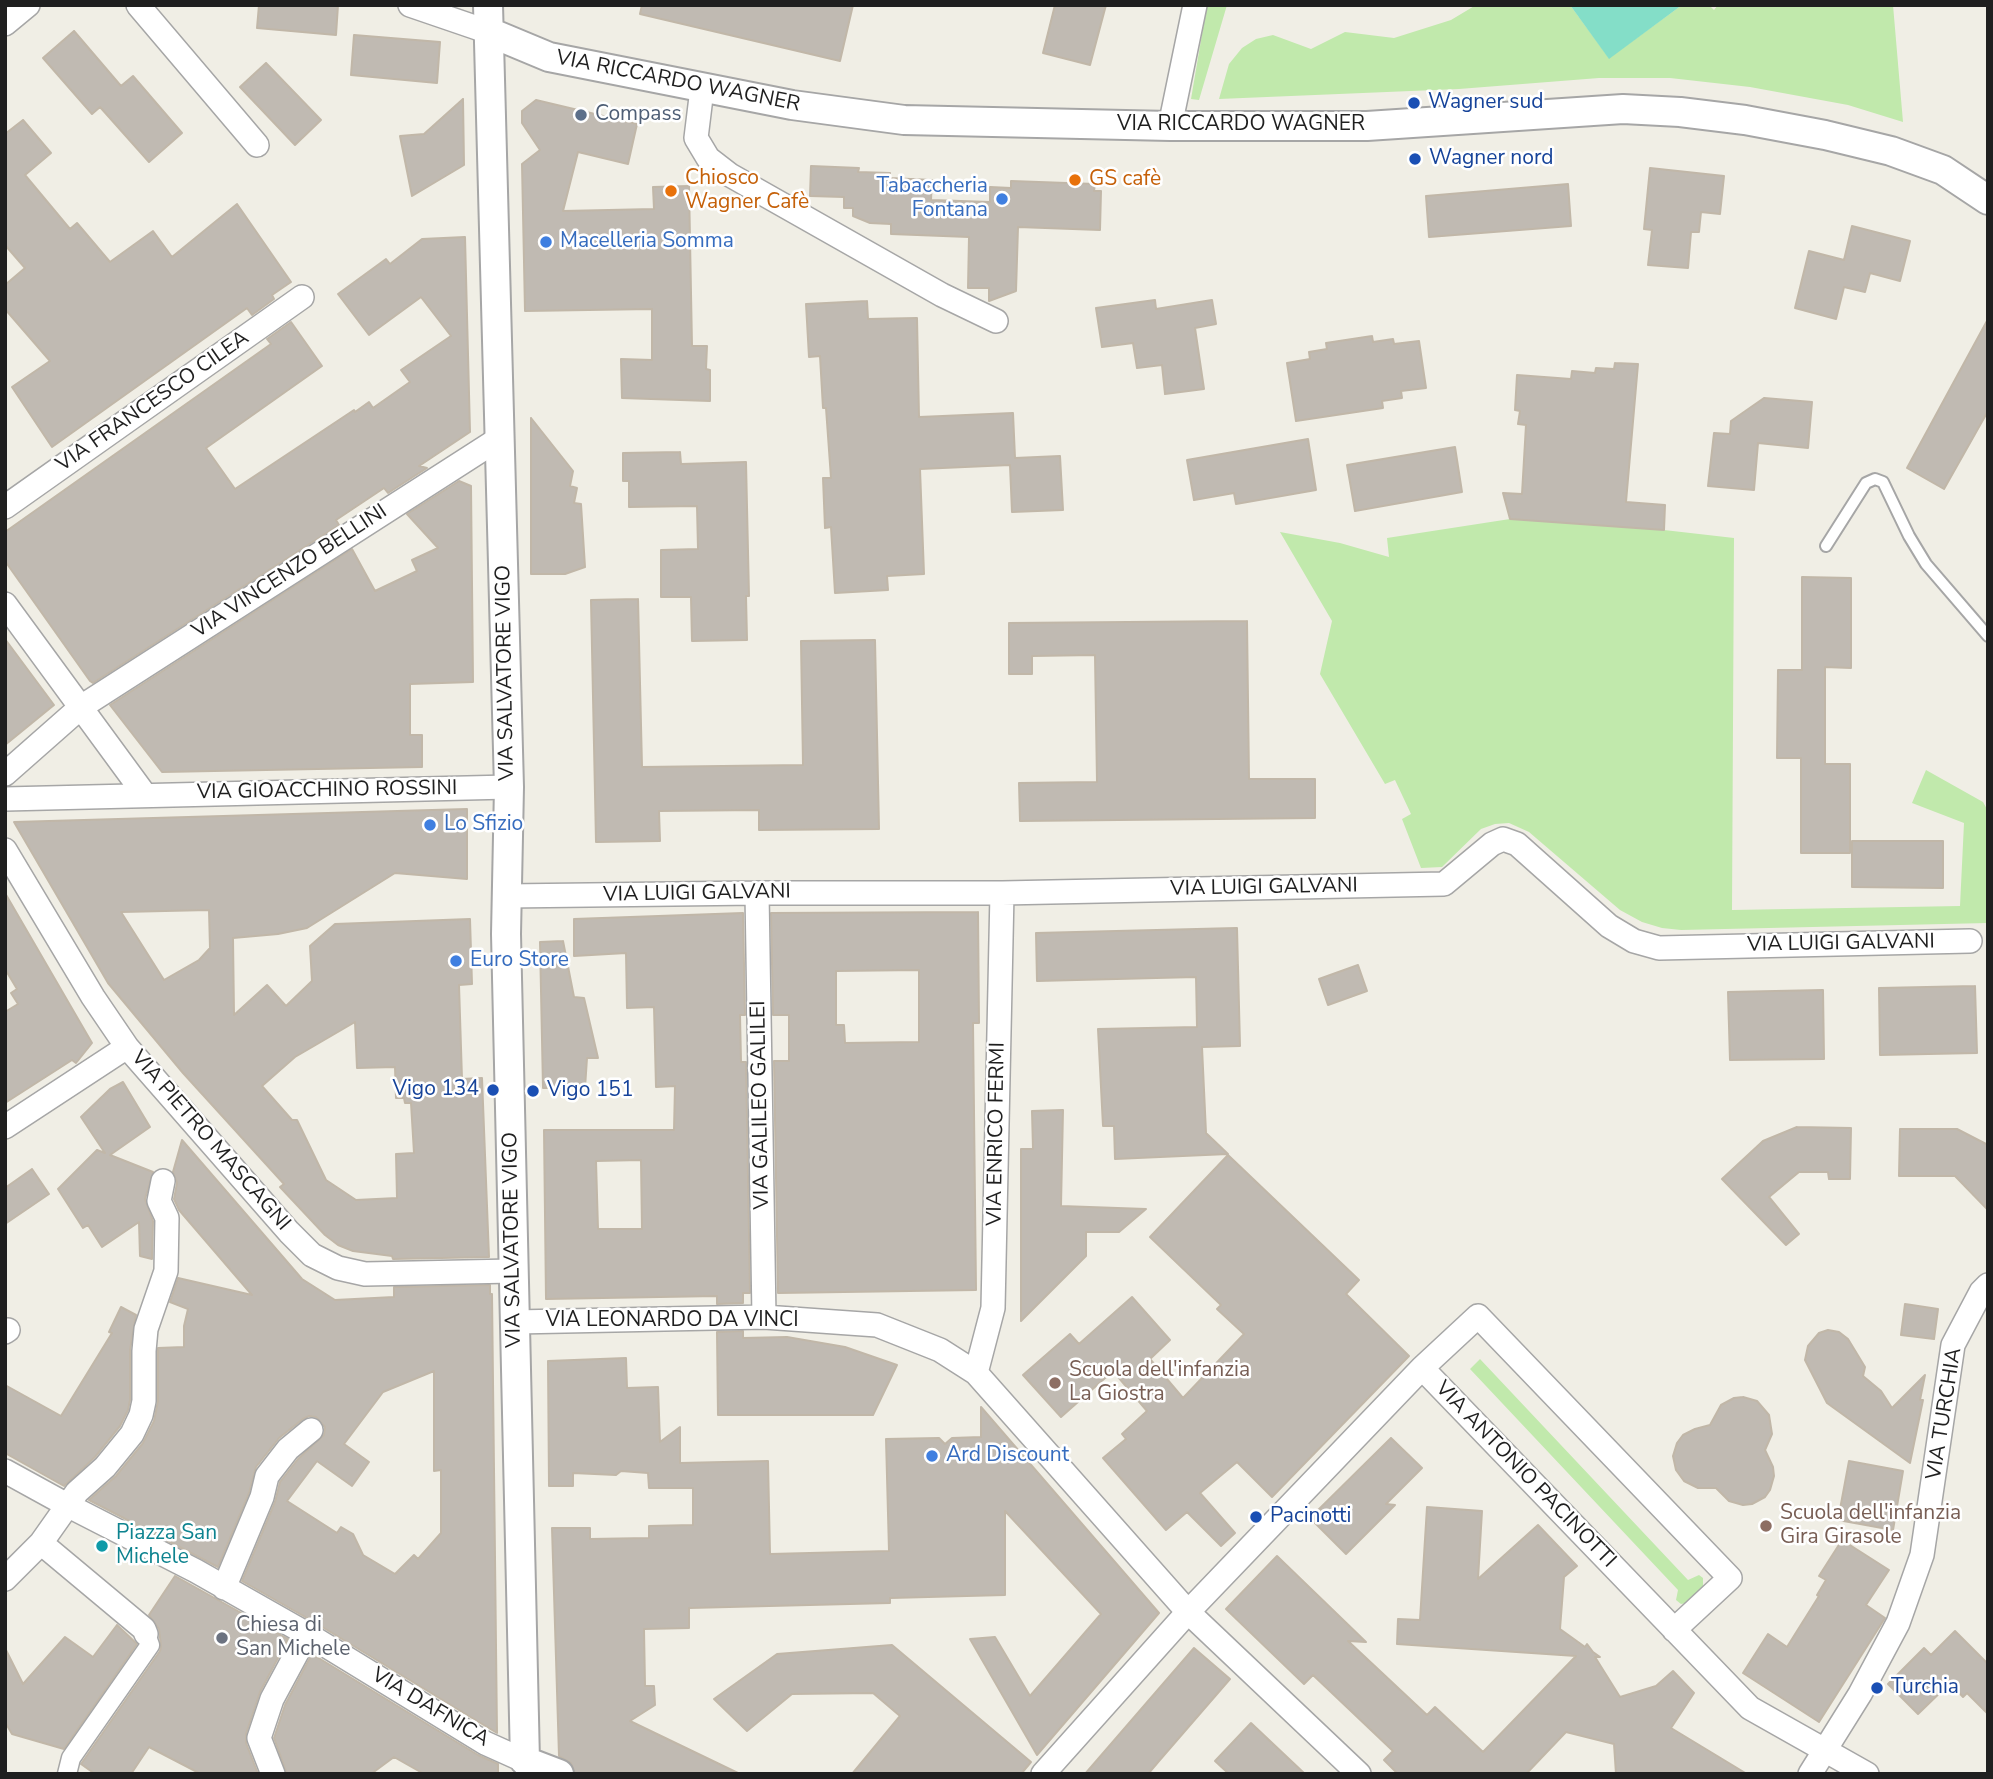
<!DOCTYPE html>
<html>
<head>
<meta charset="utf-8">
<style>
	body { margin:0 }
	#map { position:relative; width:1993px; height:1779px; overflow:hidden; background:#f0eee5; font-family:"Nunito Sans",sans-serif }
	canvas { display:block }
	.frame { position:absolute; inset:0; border:7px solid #1f1f1f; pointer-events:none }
</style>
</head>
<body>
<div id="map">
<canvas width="1993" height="1779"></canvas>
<div class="frame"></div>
</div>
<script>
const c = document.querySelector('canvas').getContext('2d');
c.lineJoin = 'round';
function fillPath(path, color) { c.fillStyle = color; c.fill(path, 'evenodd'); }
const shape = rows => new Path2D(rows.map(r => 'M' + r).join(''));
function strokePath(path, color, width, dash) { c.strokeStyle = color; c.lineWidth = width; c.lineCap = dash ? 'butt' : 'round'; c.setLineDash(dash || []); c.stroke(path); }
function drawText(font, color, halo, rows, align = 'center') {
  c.font = font + ' "Nunito Sans",sans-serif'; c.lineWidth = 5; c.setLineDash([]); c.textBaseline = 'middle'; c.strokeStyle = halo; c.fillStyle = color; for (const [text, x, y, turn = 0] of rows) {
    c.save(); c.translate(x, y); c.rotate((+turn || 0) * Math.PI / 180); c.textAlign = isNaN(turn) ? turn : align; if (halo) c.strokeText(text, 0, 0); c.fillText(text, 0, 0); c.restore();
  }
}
fillPath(shape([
	[1207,5,1227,5,1199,100,1191,99],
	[1476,5,1570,5,1609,58,1682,5,1709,5,1714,10,1718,5,1893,5,1903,122,1848,105,1750,87,1670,78,1599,78,1459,89,1219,99,1229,64,1242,48,1256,39,1273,35,1311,49,1345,32,1394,38,1451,20],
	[1510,519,1664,530,1734,538,1732,910,1960,906,1964,823,1912,803,1926,770,1983,802,1988,811,1988,923,1681,930,1662,928,1642,922,1620,910,1529,832,1509,823,1495,824,1481,829,1442,867,1421,868,1402,819,1411,814,1395,780,1385,784,1320,674,1332,621,1280,532,1340,543,1389,557,1387,538],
	[1480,1359,1688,1580,1699,1575,1703,1578,1703,1586,1686,1603,1681,1604,1676,1600,1678,1590,1470,1369]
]), '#c1e9ac');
fillPath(shape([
	[1570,5,1682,5,1609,59]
]), '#84dec8');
const building = shape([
	[259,5,338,5,336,35,257,28,259,5],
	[642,5,853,5,840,61,640,14,642,5],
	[1055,5,1106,5,1090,65,1043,53,1055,5],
	[74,31,121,86,133,76,182,133,149,162,100,107,92,114,43,58,74,31],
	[354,35,440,42,437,83,351,75,354,35],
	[266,63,321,120,295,145,240,87,266,63],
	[463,99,464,165,412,196,400,136,424,134,463,99],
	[536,100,637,124,628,164,578,152,563,211,654,209,653,187,689,186,692,346,707,346,706,369,710,370,710,401,622,398,621,359,652,360,652,309,525,311,522,164,540,150,522,123,522,111,536,100],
	[23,120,51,153,25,175,70,229,77,223,110,262,153,231,172,257,237,204,291,282,272,295,274,299,252,315,247,308,52,447,12,387,50,361,5,309,5,285,25,268,5,245,5,134,23,120],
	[811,166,859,168,858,172,890,173,890,178,932,180,931,200,990,202,990,187,1011,188,1011,181,1095,184,1094,191,1101,191,1100,230,1018,227,1016,291,989,301,989,288,968,288,969,237,891,234,891,224,870,223,853,216,853,208,844,208,844,197,810,196,811,166],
	[1650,168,1724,176,1720,214,1701,212,1699,232,1691,232,1688,268,1648,265,1652,230,1644,229,1650,168],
	[1568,184,1571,226,1429,237,1426,196,1568,184],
	[1852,226,1910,241,1900,281,1870,273,1865,292,1844,287,1836,319,1795,308,1809,251,1844,260,1852,226],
	[465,237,470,432,419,466,427,468,388,493,384,488,336,520,339,525,93,683,90,681,5,561,5,532,271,344,267,339,291,322,322,366,206,448,235,489,354,410,355,412,369,402,373,408,410,382,401,370,451,336,421,297,369,335,338,294,386,259,390,264,422,239,465,237],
	[1155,300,1156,309,1212,300,1216,324,1195,328,1204,389,1165,394,1162,365,1137,368,1133,343,1102,347,1096,308,1155,300],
	[867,301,868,319,917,318,919,417,1013,413,1015,458,1060,456,1063,510,1012,512,1010,465,920,469,924,574,887,576,888,590,835,593,831,527,825,528,823,478,831,478,826,408,823,408,820,356,809,357,806,304,867,301],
	[1988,319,1988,411,1944,489,1907,468,1988,319],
	[1372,336,1373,342,1393,339,1394,344,1419,341,1426,388,1401,391,1402,398,1382,401,1383,408,1296,421,1287,363,1310,359,1309,352,1327,349,1326,343,1372,336],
	[1615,363,1638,364,1626,502,1665,505,1664,530,1510,519,1503,493,1522,494,1526,425,1518,424,1520,411,1515,410,1517,375,1571,379,1572,371,1595,373,1596,368,1614,369,1615,363],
	[1764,398,1812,402,1808,448,1758,443,1754,490,1708,486,1714,433,1730,434,1731,421,1764,398],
	[531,418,573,471,570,486,577,488,574,503,581,504,585,567,565,574,531,574,531,418],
	[1308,439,1316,490,1236,504,1234,493,1194,500,1187,460,1308,439],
	[1455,447,1462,492,1355,511,1347,465,1455,447],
	[680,452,681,464,746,462,749,596,746,596,747,640,692,641,691,597,661,597,661,550,698,549,697,506,629,507,629,481,623,481,623,453,680,452],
	[459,481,471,486,473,682,410,684,410,735,422,735,422,767,162,772,110,705,352,549,375,591,417,571,412,560,438,548,407,514,459,481],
	[1802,577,1851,578,1851,668,1825,667,1825,764,1850,764,1850,853,1801,853,1801,758,1777,758,1778,670,1802,670,1802,577],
	[638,599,642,767,803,765,801,641,875,640,879,829,759,830,759,810,659,811,660,841,596,842,591,600,638,599],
	[1247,621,1249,779,1315,779,1315,818,1020,821,1019,783,1097,782,1095,655,1032,656,1032,674,1009,674,1009,623,1247,621],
	[5,639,54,705,5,745,5,639],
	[467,809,467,879,395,873,307,928,278,934,233,938,234,1015,267,985,286,1006,312,981,310,946,335,924,470,919,472,984,459,985,462,1079,482,1078,489,1257,393,1259,392,1256,353,1251,338,1245,325,1235,280,1187,284,1184,183,1073,108,983,14,822,467,809],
	[209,910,210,948,199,960,164,980,121,912,209,910],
	[355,1022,357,1068,395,1067,396,1098,404,1098,405,1103,411,1103,414,1153,396,1154,397,1198,356,1200,326,1180,297,1120,292,1120,262,1086,295,1057,355,1022],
	[1852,841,1943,841,1943,888,1852,887,1852,841],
	[5,893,92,1043,76,1063,72,1060,5,1103,5,1012,18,1004,11,993,17,989,5,969,5,893],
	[978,912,979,1023,973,1023,976,1290,778,1293,774,1061,789,1061,789,1015,773,1015,771,913,978,912],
	[919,970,919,1042,845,1043,844,1025,836,1025,836,971,919,970],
	[743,913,745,1015,740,1015,741,1062,746,1062,750,1293,743,1293,743,1303,717,1304,717,1296,546,1299,544,1130,674,1130,675,1086,656,1087,654,1007,627,1008,626,953,574,956,574,919,743,913],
	[641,1160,642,1229,598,1229,596,1161,641,1160],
	[1237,928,1240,1046,1202,1047,1206,1133,1228,1154,1115,1159,1114,1126,1103,1126,1098,1029,1197,1027,1196,977,1037,981,1036,933,1237,928],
	[563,941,574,997,584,998,598,1058,587,1058,585,1088,543,1088,540,942,563,941],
	[1358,965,1367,991,1328,1005,1319,979,1358,965],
	[1975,986,1977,1053,1880,1055,1879,988,1975,986],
	[1823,990,1824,1059,1730,1060,1728,992,1823,990],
	[123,1082,150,1127,110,1155,153,1172,145,1199,153,1221,152,1259,140,1256,139,1222,102,1247,88,1225,83,1228,58,1189,97,1150,105,1153,81,1117,110,1089,123,1082],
	[1063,1110,1061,1206,1146,1209,1119,1232,1086,1232,1086,1256,1021,1321,1021,1149,1033,1149,1032,1111,1063,1110],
	[1797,1127,1851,1128,1850,1179,1829,1179,1828,1172,1799,1172,1769,1197,1799,1234,1786,1245,1722,1179,1763,1141,1797,1127],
	[1900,1129,1957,1129,1988,1145,1988,1210,1955,1176,1899,1176,1900,1129],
	[182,1140,302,1279,335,1300,394,1297,394,1287,490,1285,490,1294,492,1294,497,1733,314,1622,242,1581,275,1502,280,1482,298,1459,324,1435,325,1427,316,1417,309,1416,303,1419,279,1438,256,1467,249,1493,218,1567,89,1500,116,1476,143,1443,154,1421,158,1401,158,1348,184,1347,184,1326,188,1309,170,1302,178,1278,252,1295,179,1210,174,1199,177,1183,173,1172,182,1140],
	[434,1371,434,1471,441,1470,441,1533,418,1559,414,1555,395,1574,363,1555,353,1534,341,1527,337,1533,287,1501,317,1461,352,1486,369,1462,344,1444,383,1392,434,1371],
	[1228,1155,1359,1280,1346,1294,1409,1356,1272,1497,1237,1462,1200,1493,1235,1533,1221,1546,1187,1512,1166,1530,1103,1458,1126,1439,1122,1434,1147,1411,1113,1371,1061,1417,1023,1375,1070,1334,1079,1344,1132,1297,1170,1340,1150,1359,1183,1398,1244,1334,1217,1309,1221,1305,1150,1237,1228,1155],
	[32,1169,49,1194,5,1224,5,1188,32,1169],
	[1905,1304,1938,1309,1934,1339,1901,1335,1905,1304],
	[121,1307,136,1315,130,1350,130,1400,128,1410,120,1426,95,1457,64,1486,5,1453,5,1385,61,1416,112,1333,109,1332,121,1307],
	[1828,1330,1839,1332,1848,1339,1865,1367,1863,1376,1881,1391,1892,1408,1925,1375,1920,1400,1923,1400,1910,1463,1827,1403,1805,1360,1808,1346,1819,1333,1828,1330],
	[743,1331,743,1338,787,1337,845,1347,897,1365,873,1415,718,1415,717,1332,743,1331],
	[626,1358,627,1388,658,1387,660,1442,680,1427,680,1463,768,1461,770,1554,889,1551,886,1439,939,1438,945,1444,952,1438,981,1437,981,1407,1159,1613,1037,1755,970,1639,995,1637,1030,1696,1101,1614,1005,1511,1005,1595,890,1598,890,1603,689,1608,689,1628,644,1629,645,1686,654,1686,655,1705,630,1721,740,1774,575,1774,571,1763,559,1756,552,1528,590,1528,590,1539,649,1538,649,1526,693,1525,693,1488,649,1488,648,1473,621,1471,616,1475,573,1473,573,1486,549,1486,548,1361,626,1358],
	[1743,1397,1757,1401,1769,1415,1772,1434,1765,1450,1773,1467,1774,1476,1770,1490,1765,1497,1752,1504,1743,1505,1729,1501,1716,1488,1698,1488,1684,1481,1676,1470,1673,1456,1677,1443,1683,1435,1695,1429,1710,1425,1721,1405,1734,1398,1743,1397],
	[1391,1438,1422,1468,1386,1504,1395,1505,1346,1554,1310,1518,1391,1438],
	[1849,1461,1903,1471,1893,1530,1838,1520,1849,1461],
	[1427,1507,1482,1511,1478,1579,1538,1525,1577,1566,1564,1577,1560,1629,1585,1647,1587,1644,1593,1652,1600,1657,1595,1657,1620,1697,1656,1686,1673,1671,1694,1693,1671,1728,1747,1774,1616,1774,1614,1744,1566,1732,1526,1774,1398,1774,1384,1760,1393,1751,1313,1675,1304,1684,1226,1609,1277,1556,1366,1642,1348,1641,1427,1715,1435,1707,1483,1752,1576,1656,1397,1644,1398,1619,1420,1620,1427,1507],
	[1842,1540,1889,1570,1866,1605,1885,1618,1819,1722,1743,1673,1768,1634,1787,1647,1819,1596,1817,1595,1826,1580,1819,1576,1842,1540],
	[175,1576,288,1639,260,1692,246,1734,246,1743,258,1774,201,1774,149,1747,131,1774,95,1774,81,1764,160,1651,161,1646,159,1629,149,1615,175,1576],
	[117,1625,137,1644,64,1749,12,1734,5,1722,5,1648,23,1684,65,1637,93,1657,117,1625],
	[1955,1631,1988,1664,1988,1714,1967,1693,1963,1697,1950,1683,1918,1714,1888,1684,1924,1648,1931,1655,1955,1631],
	[892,1645,1031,1762,1021,1774,852,1774,900,1716,873,1693,792,1694,747,1731,714,1699,777,1654,892,1645],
	[1194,1648,1230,1679,1159,1761,1148,1774,1085,1774,1194,1648],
	[312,1654,478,1755,498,1764,498,1774,424,1774,394,1757,371,1774,287,1774,274,1738,285,1705,312,1654],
	[1251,1723,1305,1774,1229,1774,1215,1761,1251,1723]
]);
fillPath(building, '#c0bab2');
strokePath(building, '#c1b7a8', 2);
const service = shape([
	[1826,546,1866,483,1875,479,1883,482,1909,536,1926,564,1988,636]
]);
const pedestrian = shape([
	[67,1774,71,1758,150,1645,146,1634]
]);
const minor = shape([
	[138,5,257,145],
	[410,5,489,32],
	[5,24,28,5],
	[702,89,696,138,708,158,730,175,942,295,996,321],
	[1170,126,1195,5],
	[5,507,302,297],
	[5,604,145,795],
	[5,774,81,707,500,438],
	[5,799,509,787],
	[5,850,93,997,127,1047,289,1232,312,1255,338,1268,365,1274,513,1271],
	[757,893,764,1317],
	[506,896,757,893,1002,893,1444,884,1492,844,1503,839,1517,844,1609,926,1634,941,1659,948,1970,941],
	[5,1127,127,1047],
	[515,1322,764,1317,877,1325,940,1350,976,1373,1188,1612,1359,1774],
	[5,1332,8,1330],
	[1422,1368,1478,1316,1730,1578,1674,1630],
	[976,1373,993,1308,1002,893],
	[5,1471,67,1505,196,1571,307,1634,485,1743,525,1761],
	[41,1543,144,1629,146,1634],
	[5,1579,41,1543,77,1492,105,1467,132,1434,141,1415,144,1401,144,1351,146,1329,166,1271,167,1218,159,1201,163,1181],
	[224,1588,262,1497,267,1476,288,1449,311,1430],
	[273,1774,259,1738,272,1699,307,1634],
	[1043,1774,1188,1612,1422,1368,1750,1708,1867,1774],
	[1810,1774,1860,1694,1898,1623,1922,1555,1953,1345,1981,1292,1988,1285]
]);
const tertiary = shape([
	[488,5,509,787,506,934,525,1761,559,1774],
	[489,32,549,57,792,105,904,120,1170,126,1367,126,1623,109,1680,112,1745,120,1825,135,1891,151,1943,170,1988,200]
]);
strokePath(service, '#a6a6a6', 14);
strokePath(pedestrian, '#a6a6a6', 21);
strokePath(minor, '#a6a6a6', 26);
strokePath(tertiary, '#a6a6a6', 32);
strokePath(service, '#fff', 10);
strokePath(pedestrian, '#fff', 18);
strokePath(minor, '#fff', 23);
strokePath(tertiary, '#fff', 28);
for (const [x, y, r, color] of [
	[1414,103,7,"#1a4fb4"],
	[581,115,7,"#5c6f8a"],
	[1415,159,7,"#1a4fb4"],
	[1075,180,7,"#e8710a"],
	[671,191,7,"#e8710a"],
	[1002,199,7,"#3f7fe0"],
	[546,242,7,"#3f7fe0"],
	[430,825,7,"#3f7fe0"],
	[456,961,7,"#3f7fe0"],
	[493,1090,7,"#1a4fb4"],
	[533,1091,7,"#1a4fb4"],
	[1055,1383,7,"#8d6e63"],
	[932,1456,7,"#3f7fe0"],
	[1256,1517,7,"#1a4fb4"],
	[1766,1526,7,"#8d6e63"],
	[102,1546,7,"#0f9aa8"],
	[222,1638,7,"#6b7280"],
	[1877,1688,7,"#1a4fb4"]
]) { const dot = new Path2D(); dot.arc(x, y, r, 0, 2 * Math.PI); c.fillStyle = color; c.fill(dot); strokePath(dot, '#fff', 2.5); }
drawText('21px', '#1f1f1f', '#fff', [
	["VIA RICCARDO WAGNER",678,82,11],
	["VIA RICCARDO WAGNER",1241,125],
	["VIA FRANCESCO CILEA",153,402,-35],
	["VIA VINCENZO BELLINI",290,572,-33],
	["VIA SALVATORE VIGO",506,673,-91],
	["VIA GIOACCHINO ROSSINI",327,791,-1],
	["VIA LUIGI GALVANI",1264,888,-1],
	["VIA LUIGI GALVANI",697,894,-1],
	["VIA LUIGI GALVANI",1841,944,-1],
	["VIA GALILEO GALILEI",761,1105,-91],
	["VIA ENRICO FERMI",997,1134,-89],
	["VIA PIETRO MASCAGNI",210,1141,49],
	["VIA SALVATORE VIGO",513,1240,-91],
	["VIA LEONARDO DA VINCI",672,1321],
	["VIA TURCHIA",1945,1414,-81],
	["VIA ANTONIO PACINOTTI",1525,1475,46],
	["VIA DAFNICA",430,1708,31]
]);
drawText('21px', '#164399', '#fff', [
	["Wagner sud",1428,103],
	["Wagner nord",1429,159],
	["Vigo 134",479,1090,"right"],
	["Vigo 151",547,1091],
	["Pacinotti",1270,1517],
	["Turchia",1891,1688]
], 'left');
drawText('21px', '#4e5e75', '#fff', [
	["Compass",595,115]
], 'left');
drawText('21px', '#c56008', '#fff', [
	["Chiosco",685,179],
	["Wagner Cafè",685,203],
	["GS cafè",1089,180]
], 'left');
drawText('21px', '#366cbe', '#fff', [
	["Tabaccheria",988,187,"right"],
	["Fontana",988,211,"right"],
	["Macelleria Somma",560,242],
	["Lo Sfizio",444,825],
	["Euro Store",470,961],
	["Ard Discount",946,1456]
], 'left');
drawText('21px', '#785e54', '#fff', [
	["Scuola dell'infanzia",1069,1371],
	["La Giostra",1069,1395],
	["Scuola dell'infanzia",1780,1514],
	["Gira Girasole",1780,1538]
], 'left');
drawText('21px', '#0d838f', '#fff', [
	["Piazza San",116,1534],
	["Michele",116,1558]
], 'left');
drawText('21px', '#5b616d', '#fff', [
	["Chiesa di",236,1626],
	["San Michele",236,1650]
], 'left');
</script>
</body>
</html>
